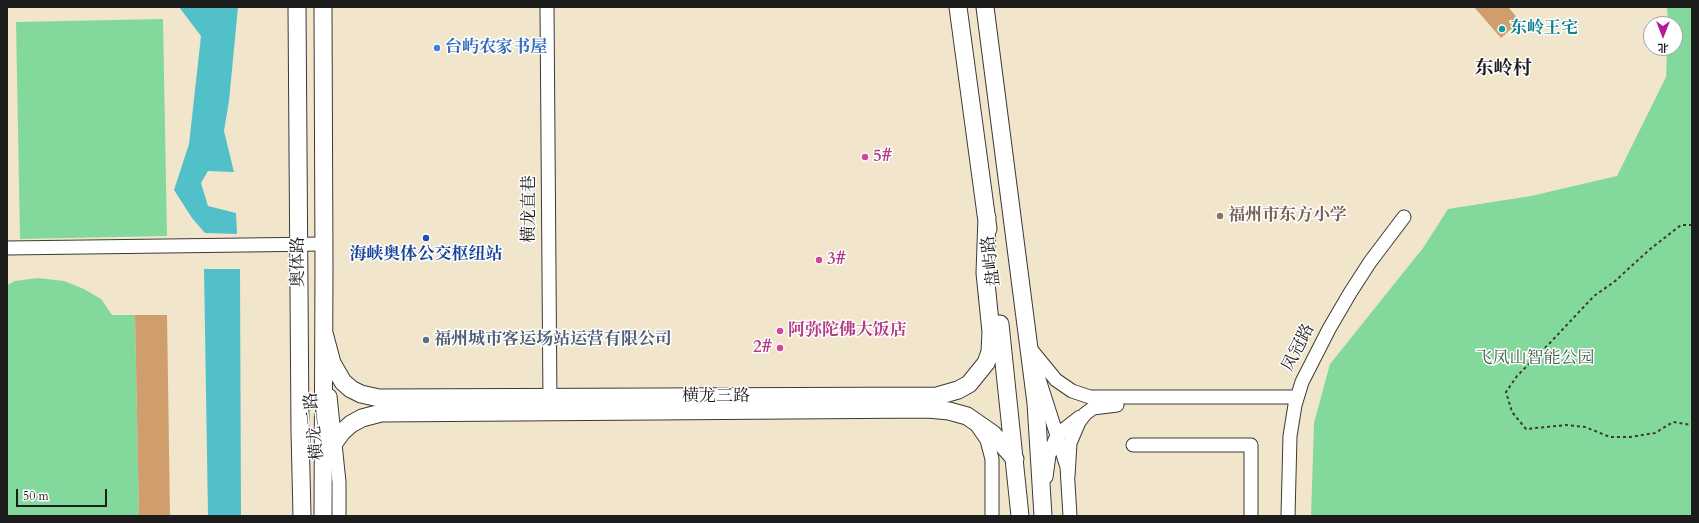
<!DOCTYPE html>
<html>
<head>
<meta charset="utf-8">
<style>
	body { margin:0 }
	#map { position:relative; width:1699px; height:523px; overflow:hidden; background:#f1e6cc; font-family:Cardo,"Noto Serif SC",serif }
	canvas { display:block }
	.frame { position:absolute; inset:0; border:8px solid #1c1c1c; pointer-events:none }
	.north { position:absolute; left:1643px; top:16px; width:40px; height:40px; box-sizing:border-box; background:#fff; border:1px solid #a4a4a4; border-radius:50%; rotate:180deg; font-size:11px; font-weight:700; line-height:16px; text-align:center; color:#1c1c1c }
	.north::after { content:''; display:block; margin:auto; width:14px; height:18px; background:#b5179e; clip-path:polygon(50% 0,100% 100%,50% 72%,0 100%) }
	.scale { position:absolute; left:16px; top:489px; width:91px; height:18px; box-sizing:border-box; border:2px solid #1c1c1c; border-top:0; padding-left:5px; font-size:12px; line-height:14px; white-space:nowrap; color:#1c1c1c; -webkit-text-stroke:3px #fff; paint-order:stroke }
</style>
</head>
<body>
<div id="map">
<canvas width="1699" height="523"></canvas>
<div class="frame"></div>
<div class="north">北</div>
<div class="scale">50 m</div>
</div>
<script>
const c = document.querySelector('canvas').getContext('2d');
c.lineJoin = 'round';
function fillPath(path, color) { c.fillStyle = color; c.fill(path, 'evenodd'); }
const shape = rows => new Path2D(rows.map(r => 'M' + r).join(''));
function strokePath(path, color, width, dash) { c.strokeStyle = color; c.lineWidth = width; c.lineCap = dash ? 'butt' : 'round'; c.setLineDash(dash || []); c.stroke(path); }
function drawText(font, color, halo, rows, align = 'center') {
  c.font = font + ' Cardo,"Noto Serif SC",serif'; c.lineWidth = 3; c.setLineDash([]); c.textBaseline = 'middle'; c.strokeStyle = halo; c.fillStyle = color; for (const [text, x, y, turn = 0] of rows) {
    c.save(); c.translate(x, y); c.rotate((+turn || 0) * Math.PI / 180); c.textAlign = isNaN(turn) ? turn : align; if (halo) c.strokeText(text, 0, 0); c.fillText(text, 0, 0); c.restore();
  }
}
fillPath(shape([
	[1667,7,1692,7,1692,516,1311,516,1314,423,1330,364,1423,248,1448,209,1531,196,1617,176,1666,77,1667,48,1675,48,1675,24,1668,24],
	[163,19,167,236,20,239,16,22],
	[38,278,64,281,84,289,101,299,112,315,135,315,139,516,7,516,7,285,15,281]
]), '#83d99c');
fillPath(shape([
	[179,7,238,7,229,101,224,131,234,172,208,171,201,183,208,206,236,213,237,234,205,233,192,218,174,190,189,144,201,36],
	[204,269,240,269,241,516,208,516]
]), '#52c0c8');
fillPath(shape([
	[1474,7,1508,7,1520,21,1501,38],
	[135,315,167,315,170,516,139,516]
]), '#d09d6c');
const minor = shape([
	[547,7,550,405],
	[7,248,324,244],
	[1029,347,1056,380,1072,391,1090,397,1297,397],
	[1037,373,1067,467,1070,516],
	[330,396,339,482,339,516],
	[978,427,987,440,992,459,992,516],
	[1133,445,1251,445,1251,516],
	[1068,476,1070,443,1079,422,1085,414,1093,408,1117,405],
	[1046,477,1049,455,1055,440,1062,431,1080,417],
	[1288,516,1290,436,1295,405,1302,382,1329,329,1350,293,1370,262,1404,217]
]);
const major = shape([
	[297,7,300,431,302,516],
	[323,7,324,268,323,516],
	[958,7,988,229],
	[985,7,1036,403,1043,516],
	[1000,324,1020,516],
	[324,333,332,363,343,382,351,389,361,394,379,398,937,396,958,390,969,384,986,363,990,352,991,332,985,273,987,217],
	[323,458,342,432,351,424,362,418,381,413,928,409,949,411,967,416,993,434,1015,459]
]);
strokePath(minor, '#3c3a36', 15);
strokePath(major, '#3c3a36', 19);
strokePath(shape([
	[1692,225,1681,225,1649,250,1614,282,1594,296,1548,345,1517,376,1506,392,1512,412,1526,429,1566,425,1585,427,1610,437,1630,437,1655,433,1673,422,1692,425]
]), '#3c3a36', 2, [3, 3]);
strokePath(minor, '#fff', 13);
strokePath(major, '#fff', 17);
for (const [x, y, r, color] of [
	[1502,29,4,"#0f9aa8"],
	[437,48,4,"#3f7fe0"],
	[865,157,4,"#d1479c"],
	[1220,216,4,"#8d6e63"],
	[426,238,4,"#1a4fb4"],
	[819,260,4,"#d1479c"],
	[780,331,4,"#d1479c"],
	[426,340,4,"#5c6f8a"],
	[780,348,4,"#d1479c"]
]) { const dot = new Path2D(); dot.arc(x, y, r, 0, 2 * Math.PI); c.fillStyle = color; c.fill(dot); strokePath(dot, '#fff', 1.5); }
drawText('bold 17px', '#0d838f', '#fff', [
	["东岭王宅",1510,29]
], 'left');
drawText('bold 17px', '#366cbe', '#fff', [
	["台屿农家书屋",445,48]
], 'left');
drawText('bold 17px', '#b23c85', '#fff', [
	["5#",873,157],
	["3#",827,260],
	["阿弥陀佛大饭店",788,331],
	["2#",772,348,"right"]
], 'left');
drawText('17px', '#1c1c1c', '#fff', [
	["横龙直巷",530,209,-90],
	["盘屿路",992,261,-97],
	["奥体路",299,262,-90],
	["凤冠路",1299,348,-63],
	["横龙三路",716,397],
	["横龙二路",315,426,-96]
]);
drawText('bold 17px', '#785e54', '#fff', [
	["福州市东方小学",1228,216]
], 'left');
drawText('bold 17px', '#164399', '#fff', [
	["海峡奥体公交枢纽站",426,255]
]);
drawText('bold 17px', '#4e5e75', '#fff', [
	["福州城市客运场站运营有限公司",434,340]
], 'left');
drawText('17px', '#405e49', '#fff', [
	["飞凤山智能公园",1535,359]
]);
drawText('bold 19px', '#1c1c1c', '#fff', [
	["东岭村",1503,70]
]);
</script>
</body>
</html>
